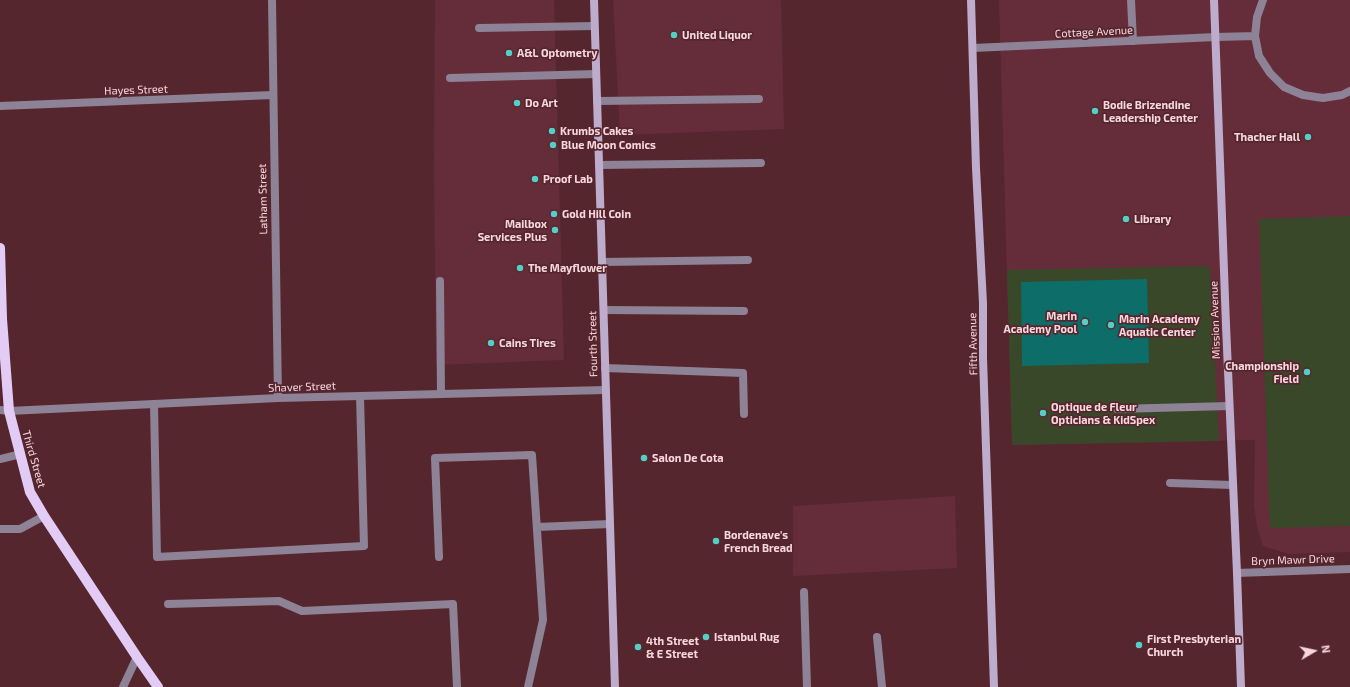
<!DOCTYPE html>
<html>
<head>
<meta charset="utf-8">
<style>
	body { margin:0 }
	#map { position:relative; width:1350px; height:687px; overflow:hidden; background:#56262f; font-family:"Exo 2",sans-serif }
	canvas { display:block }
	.north { position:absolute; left:1294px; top:631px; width:40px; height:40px; -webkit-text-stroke:3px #56262f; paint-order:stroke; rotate:81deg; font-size:11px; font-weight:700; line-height:16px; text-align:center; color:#f8d8dc }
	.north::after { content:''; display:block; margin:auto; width:14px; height:18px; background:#f8d8dc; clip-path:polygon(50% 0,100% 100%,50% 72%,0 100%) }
</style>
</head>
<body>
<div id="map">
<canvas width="1350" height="687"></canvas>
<div class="north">N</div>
</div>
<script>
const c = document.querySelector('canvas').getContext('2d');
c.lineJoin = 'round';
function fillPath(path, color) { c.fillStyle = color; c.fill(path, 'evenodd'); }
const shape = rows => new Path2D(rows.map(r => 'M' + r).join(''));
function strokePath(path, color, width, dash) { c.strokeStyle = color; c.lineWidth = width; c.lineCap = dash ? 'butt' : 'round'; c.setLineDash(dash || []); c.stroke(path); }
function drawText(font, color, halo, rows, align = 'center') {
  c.font = font + ' "Exo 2",sans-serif'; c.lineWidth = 3.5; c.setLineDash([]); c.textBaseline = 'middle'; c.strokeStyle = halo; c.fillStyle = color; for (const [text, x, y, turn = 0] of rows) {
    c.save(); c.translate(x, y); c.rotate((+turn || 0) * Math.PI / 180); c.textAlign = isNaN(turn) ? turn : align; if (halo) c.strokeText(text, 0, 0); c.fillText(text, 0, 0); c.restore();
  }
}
fillPath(shape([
	[435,0,554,0,564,360,436,365,434,160],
	[613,0,781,0,784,129,620,135],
	[999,0,1350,0,1350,552,1289,554,1263,546,1257,527,1254,505,1255,440,1012,445],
	[955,496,957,568,793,576,793,506]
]), '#652d39');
fillPath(shape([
	[1350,216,1350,526,1270,528,1259,219],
	[1210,266,1219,441,1012,445,1007,270]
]), '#394829');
fillPath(shape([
	[1147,279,1149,363,1022,366,1021,282]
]), '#0d6d68');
strokePath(shape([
	[1131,0,1133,41],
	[1263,0,1257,17,1255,36,1259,56,1270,73,1284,87,1303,95,1323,98,1342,95,1350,91],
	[479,28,594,26],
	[1216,37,1255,36],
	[450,78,596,74],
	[597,101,759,99],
	[599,165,761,163],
	[602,262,748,260],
	[440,281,441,394],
	[604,310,744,311],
	[605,368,743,373,744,414],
	[154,404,157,557,364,546,360,396],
	[1117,409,1229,406],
	[0,459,21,454],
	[1170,483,1232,485],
	[537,527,610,524],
	[0,529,20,529,44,516],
	[439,557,435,458,532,455,543,620,528,687],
	[804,592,807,687],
	[168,604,279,601,302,611,453,604,457,687],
	[877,637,882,687],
	[123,687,137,657]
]), '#8d8296', 8);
strokePath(shape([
	[272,0,278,398],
	[973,48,1216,37],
	[0,106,273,95],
	[0,410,9,411,278,398,605,390],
	[1237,573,1350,569]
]), '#8d8296', 8);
strokePath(shape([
	[594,0,615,687],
	[971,0,976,168,983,303,983,358,994,687],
	[1214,0,1226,325,1237,573,1241,687]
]), '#bdaccc', 8);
strokePath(shape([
	[0,248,2,319,9,411,30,492,44,516,137,657,158,687]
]), '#e2ccf5', 10);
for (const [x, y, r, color] of [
	[674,35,4,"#55cec6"],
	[509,53,4,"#55cec6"],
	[517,103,4,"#55cec6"],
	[1095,111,4,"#55cec6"],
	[552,131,4,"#55cec6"],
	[1308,137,4,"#55cec6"],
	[553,145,4,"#55cec6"],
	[535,179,4,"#55cec6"],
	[554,214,4,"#55cec6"],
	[1126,219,4,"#55cec6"],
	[555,230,4,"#55cec6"],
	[520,268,4,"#55cec6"],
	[1085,322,4,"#55cec6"],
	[1111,325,4,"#55cec6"],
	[491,343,4,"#55cec6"],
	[1307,372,4,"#55cec6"],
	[1043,413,4,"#55cec6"],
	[644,458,4,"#55cec6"],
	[716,541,4,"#55cec6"],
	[706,637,4,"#55cec6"],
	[1139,645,4,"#55cec6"],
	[638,647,4,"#55cec6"]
]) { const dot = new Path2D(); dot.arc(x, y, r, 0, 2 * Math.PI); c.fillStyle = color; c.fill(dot); strokePath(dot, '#56262f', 1.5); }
drawText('11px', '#f8d8dc', '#56262f', [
	["Cottage Avenue",1094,32,-3],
	["Hayes Street",136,90,-2],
	["Latham Street",263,199,-91],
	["Mission Avenue",1215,320,-92],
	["Fourth Street",593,344,-91],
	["Fifth Avenue",973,344,-91],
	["Shaver Street",302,387,-2],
	["Third Street",34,459,74],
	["Bryn Mawr Drive",1293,560,-2]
]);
drawText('bold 11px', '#f8d8dc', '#56262f', [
	["United Liquor",682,35],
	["A&L Optometry",517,53],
	["Do Art",525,103],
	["Bodie Brizendine",1103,105],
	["Leadership Center",1103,118],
	["Krumbs Cakes",560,131],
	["Thacher Hall",1300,137,"right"],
	["Blue Moon Comics",561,145],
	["Proof Lab",543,179],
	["Gold Hill Coin",562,214],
	["Library",1134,219],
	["Mailbox",547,224,"right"],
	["Services Plus",547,237,"right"],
	["The Mayflower",528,268],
	["Marin",1077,316,"right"],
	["Academy Pool",1077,329,"right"],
	["Marin Academy",1119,319],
	["Aquatic Center",1119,332],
	["Cains Tires",499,343],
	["Championship",1299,366,"right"],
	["Field",1299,379,"right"],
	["Optique de Fleur",1051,407],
	["Opticians & KidSpex",1051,420],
	["Salon De Cota",652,458],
	["Bordenave's",724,535],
	["French Bread",724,548],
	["Istanbul Rug",714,637],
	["First Presbyterian",1147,639],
	["Church",1147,652],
	["4th Street",646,641],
	["& E Street",646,654]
], 'left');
</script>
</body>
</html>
